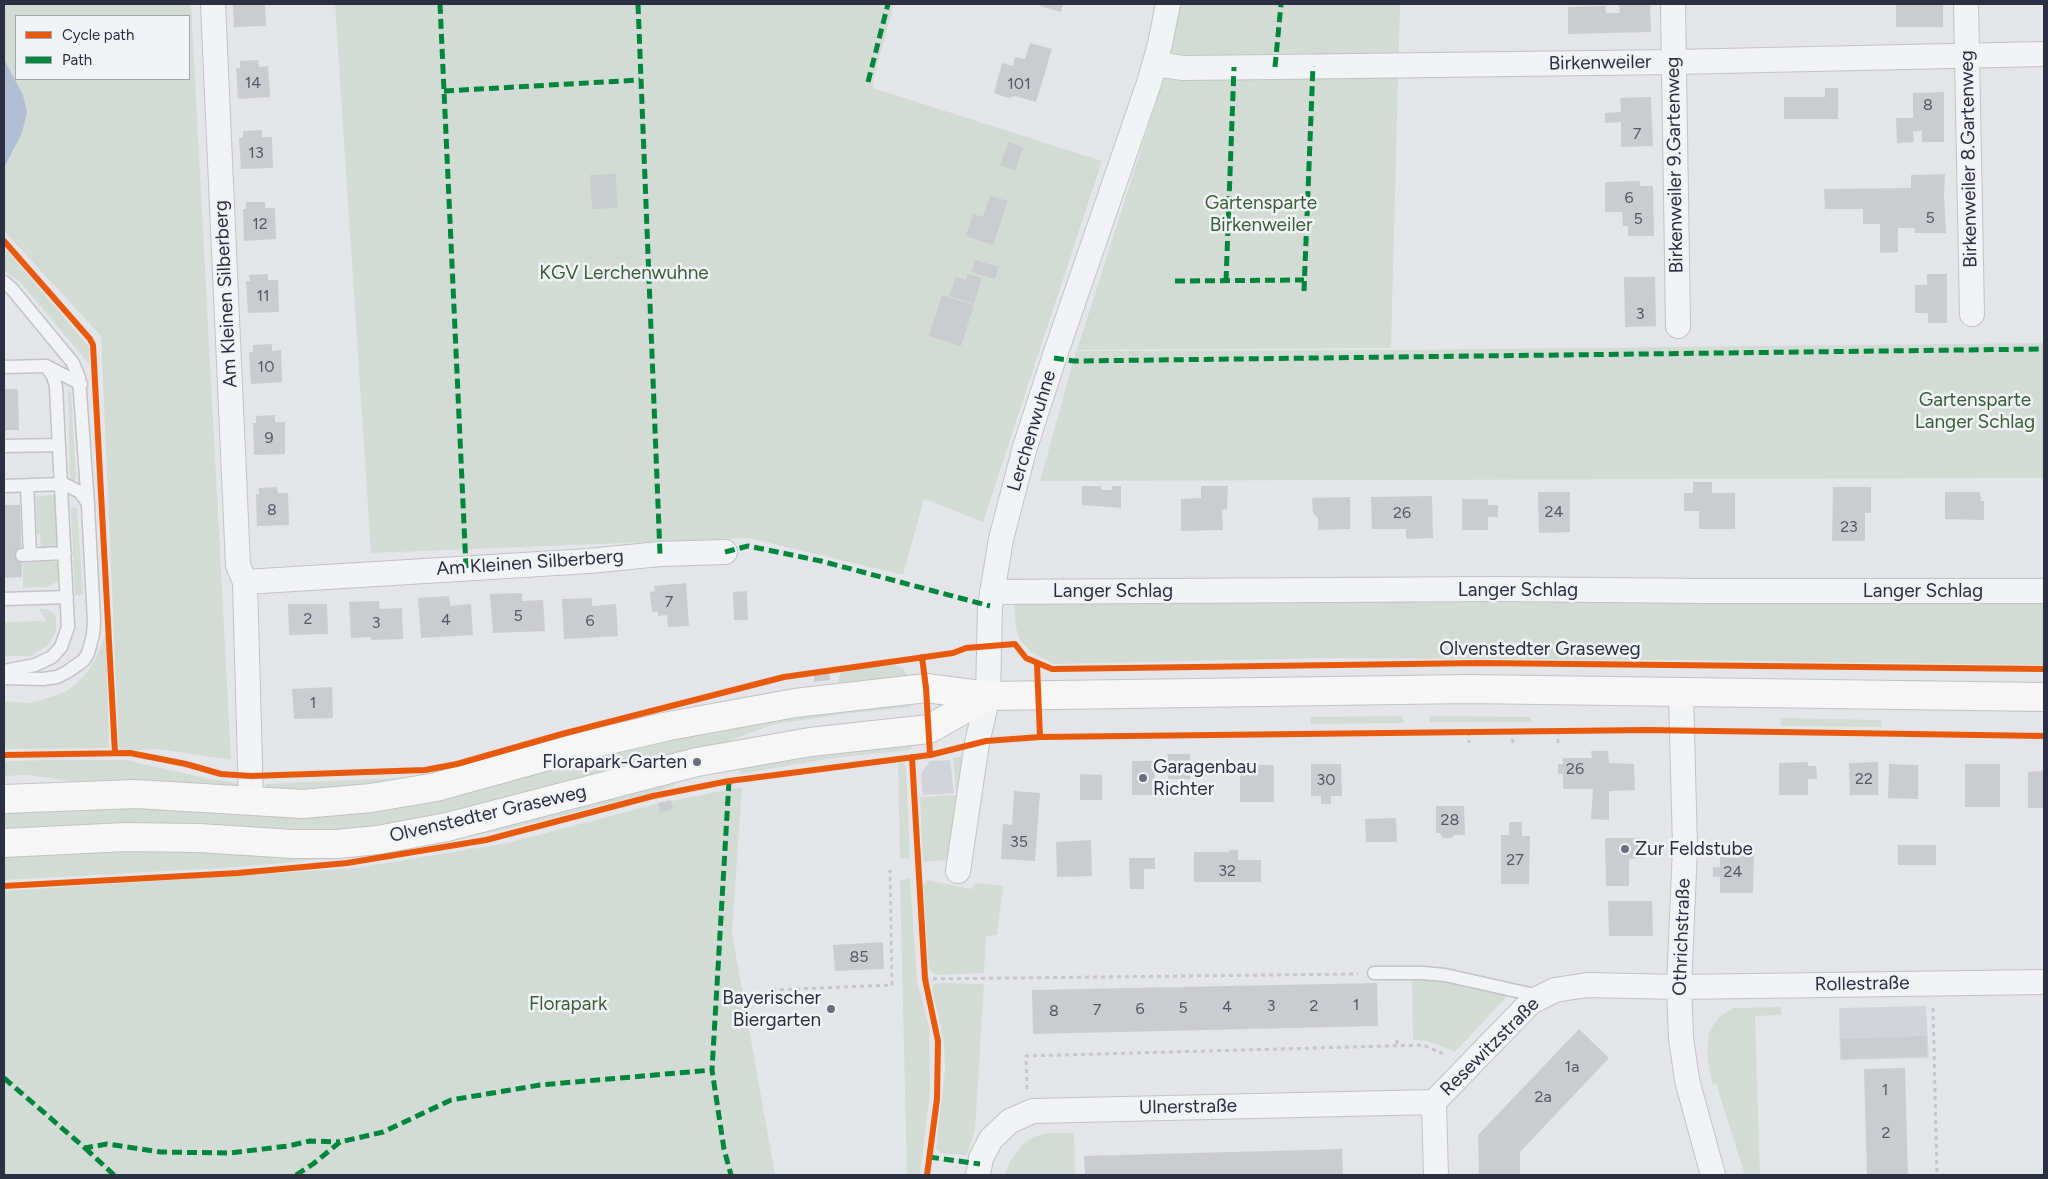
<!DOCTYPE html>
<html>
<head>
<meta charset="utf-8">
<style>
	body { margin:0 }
	#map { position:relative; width:2048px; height:1179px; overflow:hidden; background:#e4e5e8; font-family:Figtree,sans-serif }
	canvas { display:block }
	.frame { position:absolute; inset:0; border:5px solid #2a3042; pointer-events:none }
	.legend { position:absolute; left:15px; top:15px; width:175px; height:65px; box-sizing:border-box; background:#f1f3f7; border:1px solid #a1a5af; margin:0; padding:6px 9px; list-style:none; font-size:15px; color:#2a3042 }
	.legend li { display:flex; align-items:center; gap:10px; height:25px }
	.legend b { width:25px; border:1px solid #a1a5af }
</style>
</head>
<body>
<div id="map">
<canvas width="2048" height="1179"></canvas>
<div class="frame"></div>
<ul class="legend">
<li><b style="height:6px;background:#e8590c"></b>Cycle path</li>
<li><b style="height:6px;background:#00873e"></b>Path</li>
</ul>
</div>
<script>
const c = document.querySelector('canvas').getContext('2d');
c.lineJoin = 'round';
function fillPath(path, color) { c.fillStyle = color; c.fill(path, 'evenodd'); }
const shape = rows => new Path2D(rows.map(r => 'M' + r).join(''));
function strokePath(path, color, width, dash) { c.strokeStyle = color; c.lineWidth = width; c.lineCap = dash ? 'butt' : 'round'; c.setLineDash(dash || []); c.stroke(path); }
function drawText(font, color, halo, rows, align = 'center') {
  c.font = font + ' Figtree,sans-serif'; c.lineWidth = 5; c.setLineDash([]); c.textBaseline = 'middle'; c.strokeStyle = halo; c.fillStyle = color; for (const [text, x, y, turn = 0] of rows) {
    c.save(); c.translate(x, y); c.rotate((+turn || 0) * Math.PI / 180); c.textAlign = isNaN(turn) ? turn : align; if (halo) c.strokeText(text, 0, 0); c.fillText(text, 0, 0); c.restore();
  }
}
fillPath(shape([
	[950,760,954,793,923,795,921,774,930,761],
	[1926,1006,1929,1058,1840,1060,1839,1008]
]), '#d2d4db');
fillPath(shape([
	[4,4,191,4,231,760,159,749,119,751,101,336,4,231,4,168,22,133,27,112,23,95,4,59],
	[16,16,189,16,189,79,16,79],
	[335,4,894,4,874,77,873,88,1102,161,983,522,924,499,903,575,749,538,371,553],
	[1177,4,1400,4,1391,348,1077,350,1159,93],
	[4,247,89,347,89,364,21,283,4,271],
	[2044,343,2044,478,1040,481,1076,351,1392,350],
	[68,389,71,392,76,478,73,482,70,478],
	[55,495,58,496,60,547,43,548,41,547,40,534,37,534,35,496],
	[74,507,77,509,83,593,79,596,75,595,71,509],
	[53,561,60,564,60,580,47,587,23,588,23,563],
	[2044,598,2044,665,1677,660,1325,658,1053,664,1030,651,1020,640,1016,628,1014,603],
	[39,608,49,610,56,616,56,631,49,644,32,656,4,656,4,622,46,621],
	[106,633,109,748,4,749,4,701,27,703,38,701,65,692,77,683,88,671,96,658],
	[894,665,903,668,908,677,838,684,840,673,847,669],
	[911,701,911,707,843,714,774,724,721,744,619,768,468,809,424,819,376,827,341,831,288,832,131,823,4,828,4,811,110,806,248,814,614,750,804,713],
	[1402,716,1404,723,1311,724,1311,717],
	[1429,716,1531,717,1531,722,1430,722],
	[1781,718,1881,720,1881,727,1781,726],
	[916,741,910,750,834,758,740,774,739,767,790,757],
	[963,756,951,853,946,860,923,862,920,797,956,795,953,758],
	[57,760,125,760,210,779,238,783,236,788,166,781,71,781,28,775,4,776,4,761],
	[898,763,903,763,906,768,910,858,900,859],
	[418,777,328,791,269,791,265,784],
	[677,780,673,787,509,829,439,841],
	[742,787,732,933,775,1175,4,1175,4,891,356,868,508,843,656,804],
	[149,849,242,852,247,856,249,853,350,855,285,863,222,868,4,880,4,857],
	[910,878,917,981,929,1026,930,1092,920,1175,907,1175,900,880],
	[927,880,971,889,976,883,1003,886,997,935,986,936,984,973,938,975,933,973,929,968,923,886],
	[1412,977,1448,979,1511,992,1455,1052,1428,1041,1413,1040],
	[942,983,984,984,975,1129,967,1155,941,1153,936,1148,945,1070,944,1044,932,988,934,984],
	[1781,1007,1781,1015,1755,1016,1760,1175,1745,1175,1716,1084,1712,1085,1707,1053,1709,1032,1719,1017,1734,1008],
	[1047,1133,1074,1133,1075,1175,1005,1174,1010,1161,1023,1144,1034,1137]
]), '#d3dcd4');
fillPath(shape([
	[4,59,23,95,27,112,22,133,4,168]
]), '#b2bed3');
fillPath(shape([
	[233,4,265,4,266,26,234,27],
	[1041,4,1063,4,1061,12,1040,6],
	[1619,4,1650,4,1651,32,1568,34,1568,7,1605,6,1606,13,1620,13],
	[1896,4,1943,4,1943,27,1896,27],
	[1030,43,1052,49,1036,102,1015,96,1008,98,994,93,1002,63,1013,66,1015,57,1025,59],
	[258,60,259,67,268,66,270,97,238,99,236,68,240,68,240,61],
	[1825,88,1838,88,1838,119,1784,119,1784,97,1825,97],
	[1944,92,1944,142,1922,142,1922,131,1913,131,1914,142,1897,143,1896,118,1913,118,1913,93],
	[1651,97,1653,146,1621,147,1621,122,1605,123,1605,113,1621,112,1620,98],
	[262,130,262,137,272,137,273,168,241,169,239,138,243,138,243,131],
	[1009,142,1023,148,1015,171,1000,165],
	[616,174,617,208,592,209,590,175],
	[1945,174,1944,194,1946,233,1914,233,1915,228,1898,228,1898,252,1880,253,1880,224,1863,224,1863,209,1825,209,1824,189,1911,188,1911,175],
	[1640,181,1640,186,1653,186,1654,236,1628,236,1628,226,1623,226,1622,212,1605,212,1605,182],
	[990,196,1008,201,993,245,966,236,973,214,983,217],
	[246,202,265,202,265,208,275,208,276,239,244,241,243,209,246,209],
	[975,260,999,267,995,279,972,272],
	[268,274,268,280,278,280,279,312,248,313,246,281,250,281,249,275],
	[968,274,982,278,974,304,949,296,956,277,966,280],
	[1927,274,1947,274,1947,323,1928,323,1928,313,1915,313,1915,285,1927,285],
	[1624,277,1655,277,1656,326,1625,327],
	[942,295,974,305,961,346,929,336],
	[272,344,272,351,281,350,282,382,251,384,249,352,253,352,253,345],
	[4,389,18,389,19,430,4,430],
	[275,415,275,422,285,422,285,454,254,455,253,423,256,423,256,416],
	[1693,482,1712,482,1712,493,1735,493,1735,529,1699,529,1699,511,1684,511,1684,493,1693,493],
	[1082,486,1101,486,1101,490,1112,490,1112,486,1121,486,1121,508,1082,505],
	[1201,486,1228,486,1227,509,1222,510,1223,530,1181,531,1181,499,1201,498],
	[277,487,278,493,288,493,289,525,257,526,256,494,259,494,259,488],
	[1833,487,1871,487,1871,513,1865,513,1865,541,1832,541],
	[1538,492,1570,492,1570,532,1539,533],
	[1945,492,1980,492,1981,501,1984,501,1984,520,1945,519],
	[1432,496,1433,538,1406,539,1406,529,1372,529,1371,497],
	[1350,497,1350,529,1318,530,1318,518,1313,513,1312,498],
	[1462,499,1488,499,1488,505,1498,505,1498,517,1488,517,1488,530,1462,530],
	[4,505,20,505,22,577,4,578],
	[686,583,689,626,668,627,667,615,658,616,658,612,652,612,650,592,655,591,654,586],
	[747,591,748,620,734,620,733,592],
	[522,593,522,601,543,600,545,631,493,633,490,594],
	[449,596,450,606,471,604,473,635,421,638,418,598],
	[592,598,592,606,616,604,618,636,564,639,562,599],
	[379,601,380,609,402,608,403,639,371,640,371,637,351,638,349,602],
	[288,604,327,604,328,634,289,635],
	[829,673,830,680,814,682,814,674],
	[332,687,333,718,294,719,292,689],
	[1591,751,1608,751,1609,763,1634,764,1635,790,1609,791,1609,820,1591,819,1593,789,1563,789,1563,774,1558,774,1558,764,1563,764,1563,758,1592,758],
	[1168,754,1190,754,1190,779,1168,779],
	[1132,761,1154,761,1155,795,1132,795],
	[1808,762,1808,766,1816,766,1817,779,1808,779,1808,795,1779,795,1779,763],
	[1878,762,1878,795,1850,795,1849,763],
	[1311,764,1341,764,1342,796,1331,796,1331,804,1321,804,1321,796,1311,796],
	[1889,764,1918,765,1918,799,1888,798],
	[1965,764,2000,764,2000,807,1965,807],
	[1240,765,1274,765,1274,802,1240,802],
	[2044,771,2044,808,2028,808,2028,772],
	[1080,774,1102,775,1102,800,1080,800],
	[1014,791,1040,793,1035,861,1001,859,1003,824,1012,825],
	[671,800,673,809,660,812,658,803],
	[1436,806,1464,806,1465,835,1454,835,1452,838,1443,838,1440,833,1436,833],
	[1396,818,1397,842,1366,842,1365,819],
	[1509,822,1522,822,1522,836,1530,836,1529,884,1501,884,1501,835,1509,835],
	[1605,838,1644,838,1644,858,1629,859,1629,886,1606,886],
	[1091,840,1092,876,1057,877,1056,842],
	[1898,845,1936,845,1936,865,1898,865],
	[1720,849,1754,849,1753,893,1720,893,1720,877,1713,877,1713,867,1720,867],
	[1229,850,1238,850,1238,860,1261,860,1261,882,1194,882,1194,852,1229,852],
	[1129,858,1155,858,1155,869,1144,869,1144,889,1130,889],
	[1608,901,1652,901,1653,936,1609,936],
	[883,942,884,969,835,971,833,945],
	[1377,983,1378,1026,1033,1034,1032,990],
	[1579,1029,1609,1058,1520,1152,1520,1175,1479,1175,1478,1135],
	[1926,1036,1927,1056,1842,1059,1841,1039],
	[1905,1068,1908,1175,1867,1175,1864,1069],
	[1342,1149,1343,1175,1085,1175,1084,1156]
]), '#cacccf');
const lane = shape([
	[4,282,12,289,73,363,79,378,88,505,94,621,93,635,88,653,84,660,67,672,57,677,43,679,4,678],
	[4,367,46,366,81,384],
	[4,446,59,445],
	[27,485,30,555],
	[4,486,64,484,80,492,87,502],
	[22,555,65,553],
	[4,599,67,597],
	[4,671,35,665,52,657,61,647,68,627,56,387,53,376,46,366],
	[1374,973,1423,973,1445,975,1539,996]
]);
const street = shape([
	[213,4,238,565,245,582],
	[1673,4,1678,326],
	[1966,4,1972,314],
	[1155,64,1183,68,1275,67,1674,62,2044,54],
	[992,592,1498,589,1707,591,2044,591],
	[1681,692,1685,848,1679,987,1681,1038,1687,1080,1713,1175],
	[251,802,245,582,589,561,660,554,725,552],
	[958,871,977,743,988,696,990,606,1001,539,1025,447,1054,358,1149,83,1160,44,1168,4],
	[978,1175,981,1158,991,1139,1010,1121,1033,1111,1434,1102],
	[1436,1175,1434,1102,1531,1002,1555,990,1587,985,1679,987,2044,982]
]);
const secondary = shape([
	[4,799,136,794,303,804,371,798,436,787,595,743,669,726,795,703,926,688,988,696,1468,689,2044,697],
	[4,843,126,837,199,838,293,844,337,844,378,840,447,827,697,762,810,742,929,729,988,696]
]);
strokePath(lane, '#c2c3c6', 15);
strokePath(street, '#c2c3c6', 26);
strokePath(secondary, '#c2c3c6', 30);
strokePath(shape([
	[1512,731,1513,744],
	[1469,732,1469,743],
	[1558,743,1558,731],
	[925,979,1358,974],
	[772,990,892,985,890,870],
	[1933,1008,1937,1175],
	[1397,1040,1397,1046],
	[1027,1089,1026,1056,1423,1045,1446,1055]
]), '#c5c6cb', 3, [4, 4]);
strokePath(lane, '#f2f3f5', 12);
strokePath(street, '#f2f3f5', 24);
strokePath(secondary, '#f6f6f7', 28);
strokePath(shape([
	[440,4,466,568],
	[638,4,660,554],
	[1275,67,1281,4],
	[868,82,888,4],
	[444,91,640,80],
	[1175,281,1304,280],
	[1226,281,1234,67],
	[1304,291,1313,66],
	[1054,358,1074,361,2044,349],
	[725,552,748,546,821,561,990,606],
	[729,781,712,1070,724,1149,731,1175],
	[4,1078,85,1148,107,1144,161,1152,229,1153,288,1146,310,1141,340,1142],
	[85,1148,114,1175],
	[929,1157,980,1164],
	[296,1175,313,1164,340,1142,383,1132,451,1100,540,1085,712,1070]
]), '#00873e', 5, [10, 5]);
strokePath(shape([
	[4,241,90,339,93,345,115,753],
	[922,657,926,688,930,755],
	[1037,664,1040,737],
	[4,755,130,753,186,764,221,774,251,776,425,770,457,764,562,734,784,677,953,653,966,648,1015,644,1026,658,1052,669,1480,663,2044,669],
	[912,757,925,979,938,1041,937,1099,927,1175],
	[4,886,238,873,347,863,486,840,653,796,729,781,930,755,986,741,1040,737,1647,730,2044,736]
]), '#e8590c', 6);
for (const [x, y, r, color] of [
	[697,762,5,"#6b6f7c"],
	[1143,778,5,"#6b6f7c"],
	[1625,849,5,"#6b6f7c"],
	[831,1009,5,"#6b6f7c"]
]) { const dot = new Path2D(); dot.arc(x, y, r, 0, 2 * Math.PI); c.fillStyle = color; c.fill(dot); strokePath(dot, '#f1f3f7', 2); }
drawText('16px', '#545867', null, [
	["14",253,83],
	["101",1019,84],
	["8",1928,105],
	["7",1637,134],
	["13",256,153],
	["6",1629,198],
	["5",1930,218],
	["5",1638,219],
	["12",260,224],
	["11",263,296],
	["3",1640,314],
	["10",266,367],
	["9",269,438],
	["8",272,510],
	["24",1554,512],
	["26",1402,513],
	["23",1849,527],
	["7",669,602],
	["5",518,616],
	["2",308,619],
	["4",446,620],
	["6",590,621],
	["3",376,623],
	["1",313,703],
	["26",1575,769],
	["22",1864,779],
	["30",1326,780],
	["28",1450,820],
	["35",1019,842],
	["27",1515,860],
	["32",1227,871],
	["24",1733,872],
	["85",859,957],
	["1",1356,1005],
	["3",1271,1006],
	["2",1314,1006],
	["4",1227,1007],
	["5",1183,1008],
	["6",1140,1009],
	["7",1097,1010],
	["8",1054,1011],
	["1a",1572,1067],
	["1",1885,1090],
	["2a",1543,1097],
	["2",1886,1133]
]);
drawText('19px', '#2a3042', '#f1f3f7', [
	["Birkenweiler",1600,63,-1],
	["Birkenweiler 8.Gartenweg",1969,159,-91],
	["Birkenweiler 9.Gartenweg",1675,165,-91],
	["Am Kleinen Silberberg",226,294,-93],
	["Lerchenwuhne",1032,431,-73],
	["Am Kleinen Silberberg",530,563,-4],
	["Langer Schlag",1518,590],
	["Langer Schlag",1113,591],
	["Langer Schlag",1923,591],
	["Olvenstedter Graseweg",1540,649],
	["Olvenstedter Graseweg",488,814,-13],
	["Othrichstraße",1682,937,-88],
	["Rollestraße",1862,984,-1],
	["Resewitzstraße",1490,1047,-45],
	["Ulnerstraße",1188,1107,-1]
]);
drawText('19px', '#3a5e37', '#f1f3f7', [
	["Gartensparte",1261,203],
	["Birkenweiler",1261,225],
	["KGV Lerchenwuhne",624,273],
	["Gartensparte",1975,400],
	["Langer Schlag",1975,422],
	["Florapark",568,1004]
]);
drawText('19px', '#2a3042', '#f1f3f7', [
	["Florapark-Garten",687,762],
	["Garagenbau",1153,767,"left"],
	["Richter",1153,789,"left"],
	["Zur Feldstube",1635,849,"left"],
	["Bayerischer",821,998],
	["Biergarten",821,1020]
], 'right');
</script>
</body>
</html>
